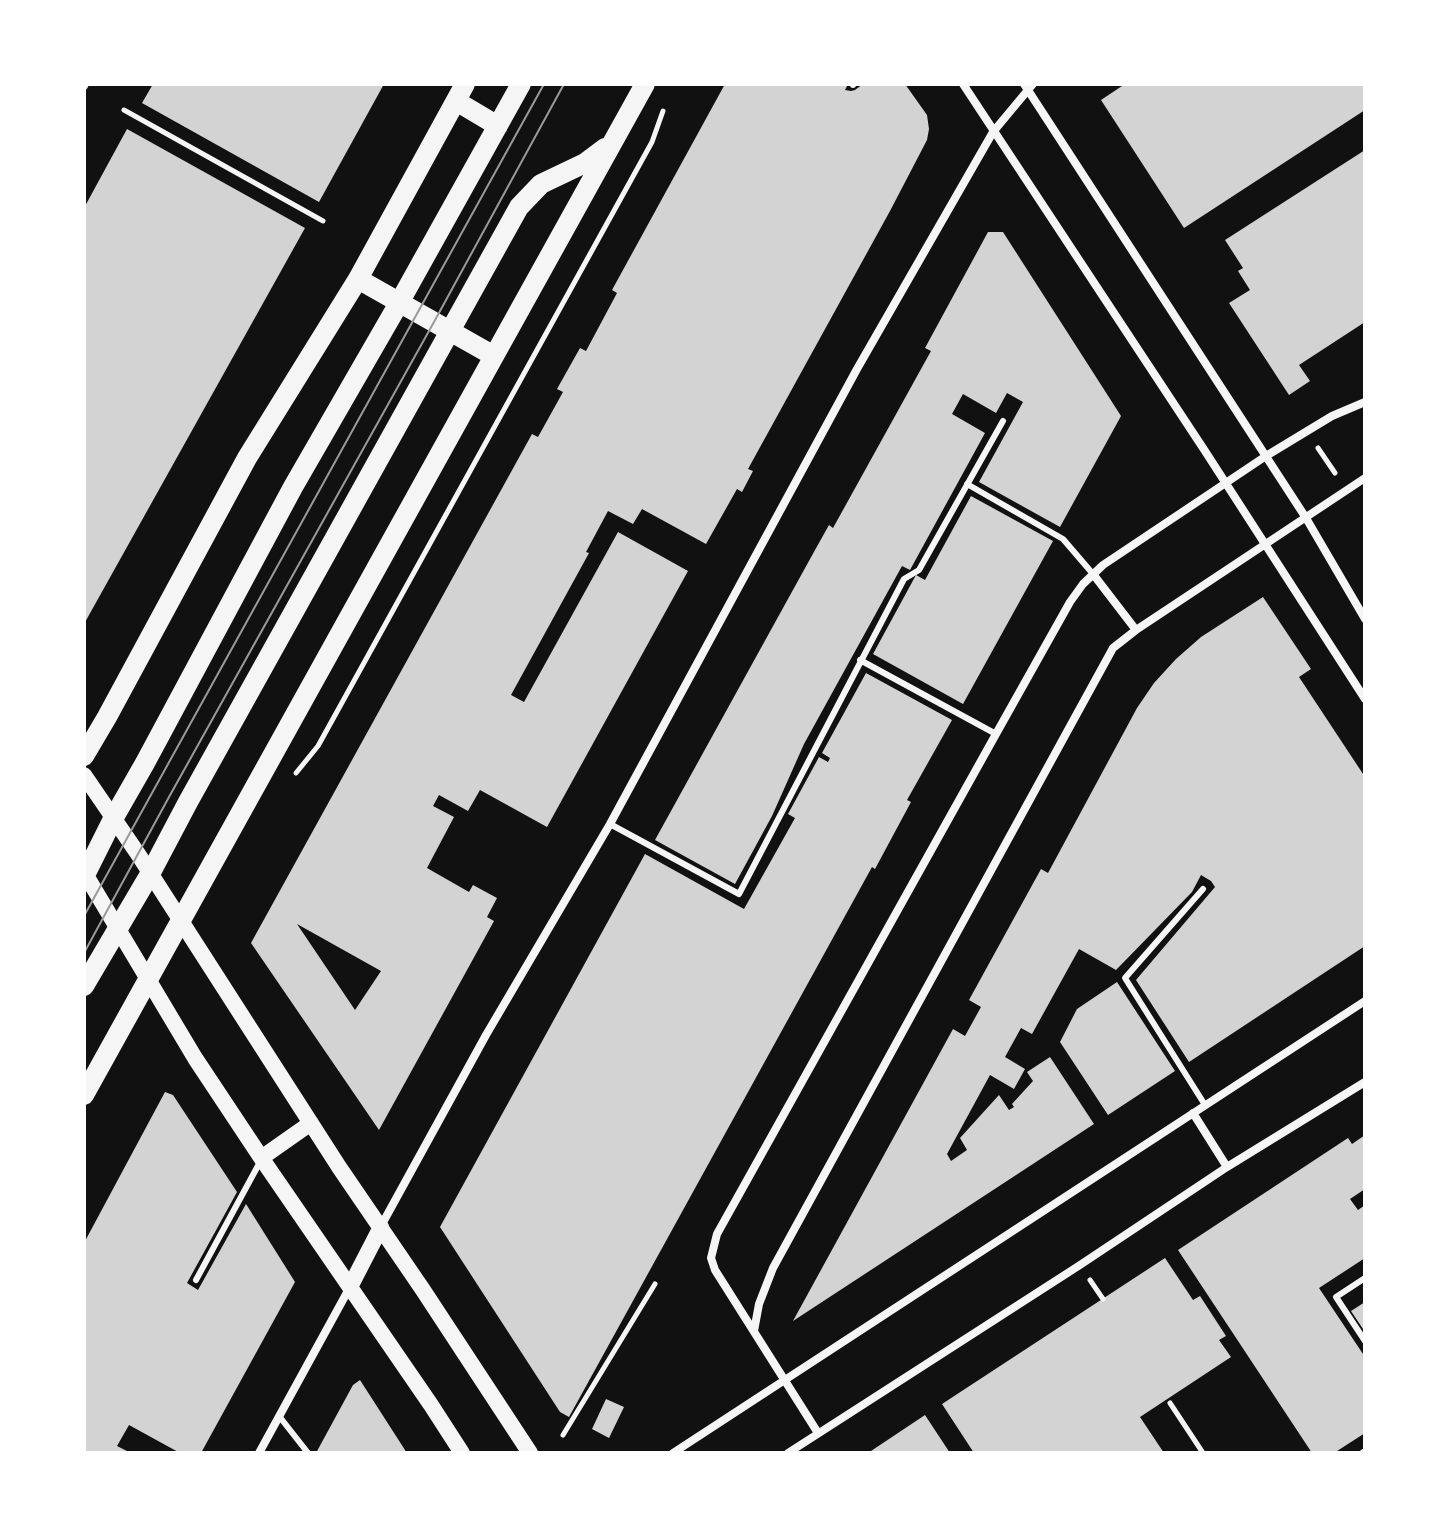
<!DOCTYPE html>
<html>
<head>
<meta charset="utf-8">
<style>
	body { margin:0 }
	#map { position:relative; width:1449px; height:1537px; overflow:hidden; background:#111; font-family:"PT Sans",sans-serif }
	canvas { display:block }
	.frame { position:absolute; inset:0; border:86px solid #fff; pointer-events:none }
</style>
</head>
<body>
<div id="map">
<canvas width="1449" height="1537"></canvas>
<div class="frame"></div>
</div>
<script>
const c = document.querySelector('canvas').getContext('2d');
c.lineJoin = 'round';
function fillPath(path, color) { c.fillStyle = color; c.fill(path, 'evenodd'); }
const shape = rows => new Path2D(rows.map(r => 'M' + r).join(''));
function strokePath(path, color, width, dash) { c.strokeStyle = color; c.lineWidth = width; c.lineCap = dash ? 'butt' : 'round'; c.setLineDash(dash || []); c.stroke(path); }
fillPath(shape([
	[153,84,384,84,319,202,142,103],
	[725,84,848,84,845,90,851,91,855,90,863,84,905,84,927,115,929,129,927,140,890,211,748,469,753,471,742,492,737,489,706,544,642,509,633,524,608,511,586,552,589,553,511,695,524,702,618,532,688,571,547,827,480,790,468,811,439,795,433,806,454,817,427,868,469,892,473,885,497,898,487,917,494,921,379,1130,251,943,532,434,538,437,563,392,557,389,580,348,586,351,617,293,612,290],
	[297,924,381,971,355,1010],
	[1125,84,1365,84,1365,110,1184,228,1101,100],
	[127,129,305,228,84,624,84,208],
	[1365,150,1365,322,1299,365,1310,381,1289,395,1229,303,1250,290,1238,271,1243,268,1225,240],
	[988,232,1003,232,1121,416,1060,527,979,482,1023,402,1007,393,996,413,963,394,952,414,985,433,910,570,902,566,804,744,772,816,735,884,655,840,815,550,829,525,833,528,931,351,925,348],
	[971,496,1053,541,963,704,873,654,916,575,925,580],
	[1263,597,1311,669,1299,677,1365,777,1365,946,1189,1062,1136,980,1215,887,1211,881,1201,875,1192,892,1116,970,1079,949,1032,1034,1021,1028,1005,1057,1025,1069,1014,1089,990,1075,947,1154,951,1161,967,1150,960,1138,999,1095,1009,1110,1014,1107,1012,1104,1033,1081,1027,1072,1050,1057,1094,1124,793,1321,953,1029,965,1036,981,1007,969,1000,1041,869,1048,873,1137,708,1154,683,1176,659,1201,637],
	[866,673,952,720,907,800,911,802,875,869,872,867,569,1417,560,1412,440,1227,645,854,744,909,795,818,788,814,819,757,828,762,830,758,822,753],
	[1117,982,1175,1071,1108,1115,1060,1042,1077,1009],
	[165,1092,173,1095,237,1192,187,1283,198,1290,246,1204,295,1282,201,1453,180,1453,129,1425,117,1446,131,1453,84,1453,84,1243],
	[1365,1135,1365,1189,1350,1199,1358,1210,1365,1205,1365,1258,1319,1288,1365,1357,1365,1433,1334,1453,1312,1453,1178,1250,1348,1138,1352,1144],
	[1165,1258,1193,1300,1200,1296,1226,1336,1219,1340,1231,1357,1140,1417,1164,1453,974,1453,942,1404],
	[1365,1302,1365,1332,1351,1311],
	[360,1380,405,1450,406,1453,316,1453,353,1385],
	[606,1399,624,1407,609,1438,592,1429],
	[925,1415,950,1453,868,1453]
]), '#d3d3d3');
strokePath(shape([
	[124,110,323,221],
	[1318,448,1335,473],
	[296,773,318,746,652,142,663,111],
	[1090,1280,1103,1299],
	[1170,1403,1203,1453],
	[563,1435,655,1284]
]), '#f5f5f5', 5);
strokePath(shape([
	[853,85,853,84],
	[967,484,1063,539,1093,574],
	[860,660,996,734],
	[610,824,739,894,904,579,919,570,1003,421],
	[1203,889,1125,978,1205,1105],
	[1365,1278,1336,1297,1365,1341],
	[196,1280,260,1162],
	[279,1416,308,1453],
	[1362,1453,1365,1451]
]), '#f5f5f5', 6);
strokePath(shape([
	[963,84,1205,451,1365,699],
	[1024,84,1306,518,1365,619],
	[84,86,85,84],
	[1093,574,1136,630],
	[1193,1113,1227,1167],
	[381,1226,486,1035,610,824,857,369,993,132,1033,84],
	[754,1331,759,1304,773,1268,1113,648,1136,630,1365,478],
	[818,1433,715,1270,711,1258,717,1234,996,734,1070,602,1083,584,1103,565,1266,456,1332,416,1365,402],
	[259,1453,350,1287],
	[673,1453,1365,1001],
	[788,1453,1080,1265,1227,1167,1365,1082]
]), '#f5f5f5', 8);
strokePath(shape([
	[84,775,138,854,339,1167,423,1290,530,1453],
	[84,872,195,1058,262,1159,431,1405,462,1453],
	[262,1159,264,1156,311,1123],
	[350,1287,381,1227]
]), '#f5f5f5', 16);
strokePath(shape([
	[456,101,498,126],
	[358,279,494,356],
	[84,756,107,717,247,458,358,279,465,84],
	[84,877,113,819,145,763,293,487,399,303,521,84],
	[84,986,150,874,188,802,519,207,541,184,585,163,605,148],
	[84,1095,645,84]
]), '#f5f5f5', 20);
strokePath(shape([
	[84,916,544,84],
	[84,953,169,797,434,322,564,84]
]), '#9a9a9a', 2);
</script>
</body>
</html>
